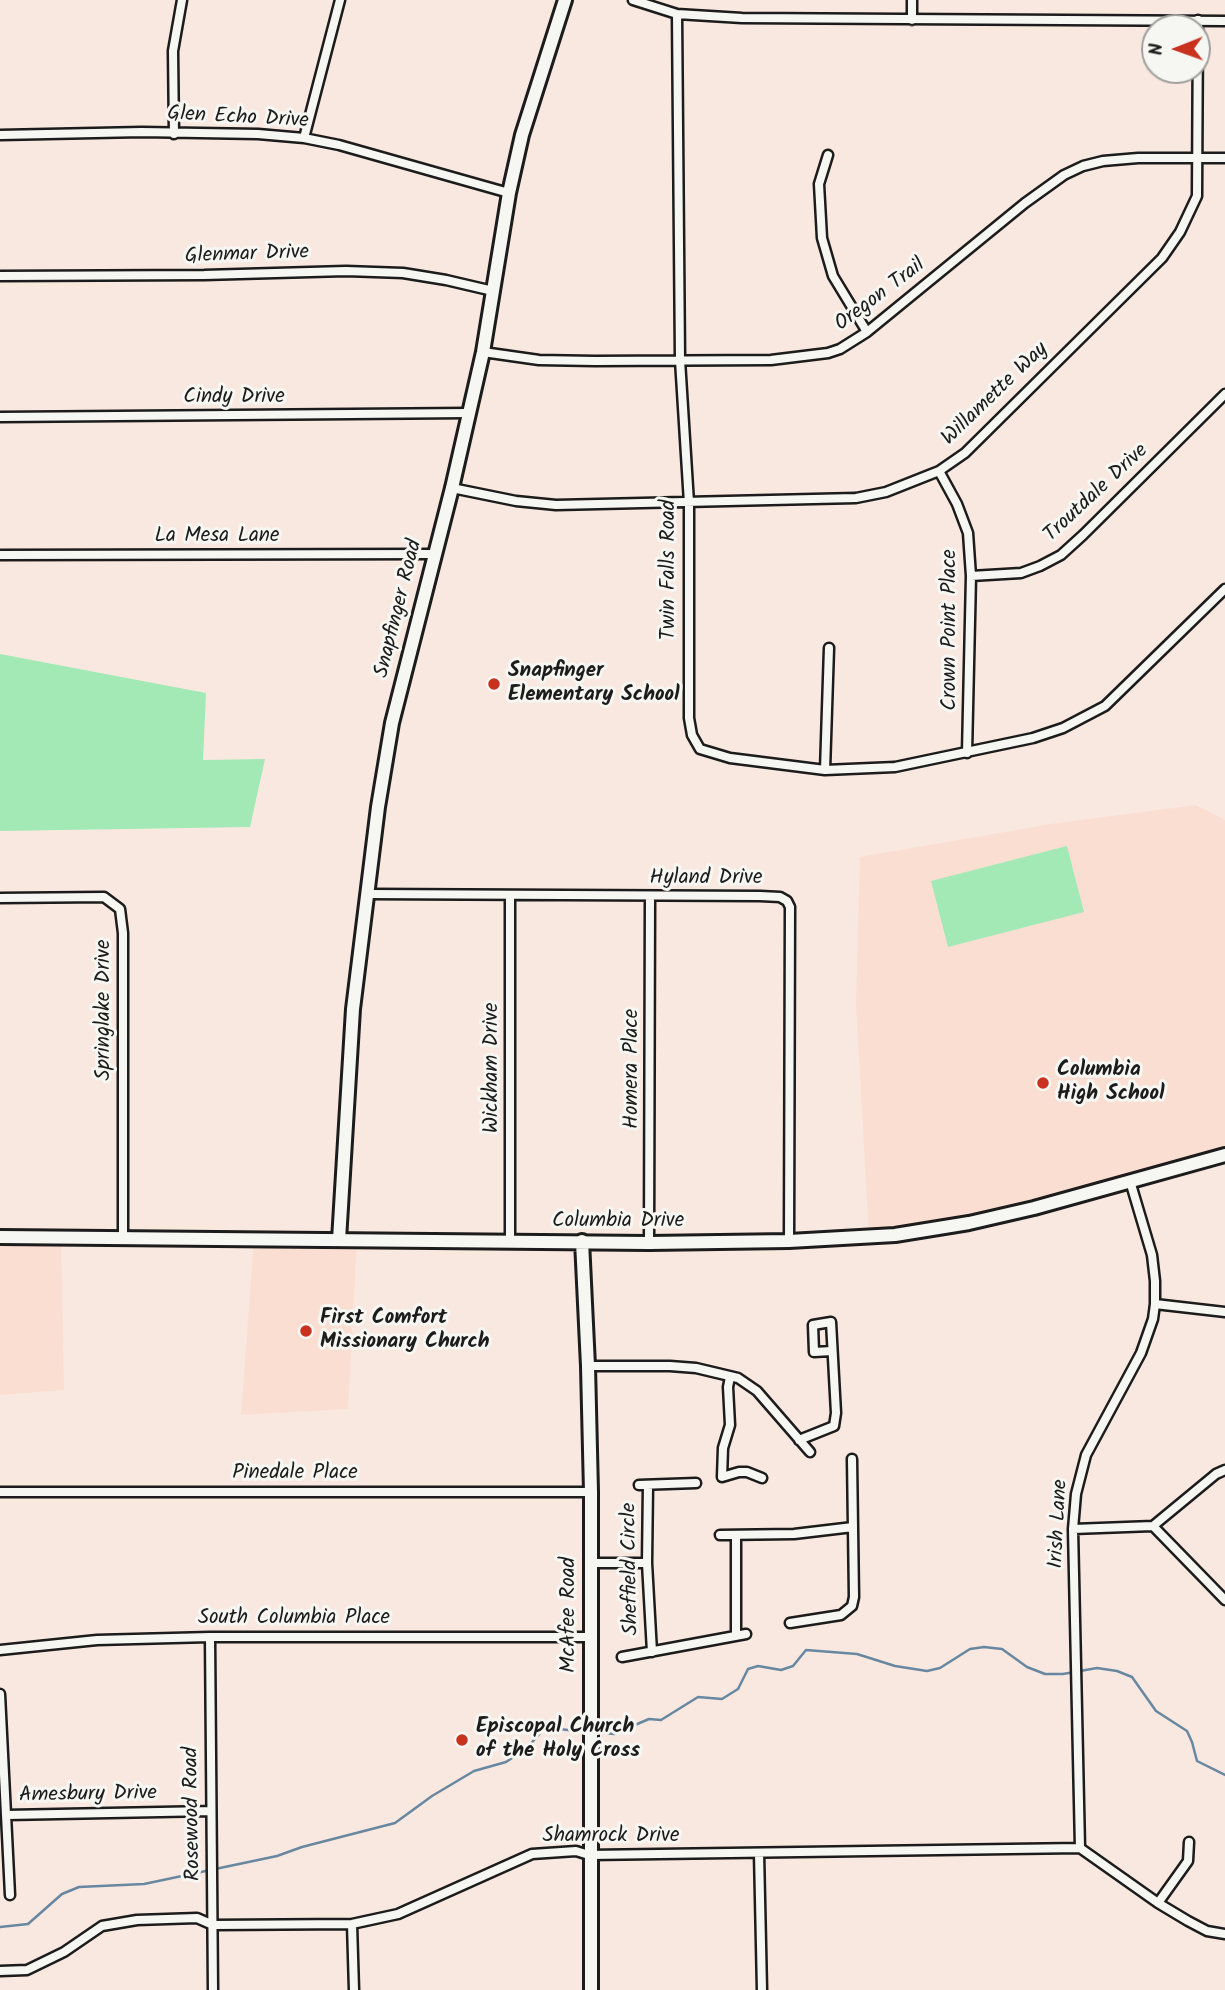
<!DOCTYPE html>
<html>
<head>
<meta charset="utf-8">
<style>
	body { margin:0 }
	#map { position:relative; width:1225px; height:1990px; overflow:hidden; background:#f9e8df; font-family:Kalam,sans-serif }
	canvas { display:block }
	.north { position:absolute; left:1141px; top:14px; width:70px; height:70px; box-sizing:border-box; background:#f6f6f2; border:2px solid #9f9f9c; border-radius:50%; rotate:269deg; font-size:19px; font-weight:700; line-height:28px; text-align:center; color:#1c1c1c }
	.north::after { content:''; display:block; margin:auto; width:24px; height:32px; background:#c8321e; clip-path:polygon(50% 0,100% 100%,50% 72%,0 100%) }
</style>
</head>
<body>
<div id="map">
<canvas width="1225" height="1990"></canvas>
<div class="north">N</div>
</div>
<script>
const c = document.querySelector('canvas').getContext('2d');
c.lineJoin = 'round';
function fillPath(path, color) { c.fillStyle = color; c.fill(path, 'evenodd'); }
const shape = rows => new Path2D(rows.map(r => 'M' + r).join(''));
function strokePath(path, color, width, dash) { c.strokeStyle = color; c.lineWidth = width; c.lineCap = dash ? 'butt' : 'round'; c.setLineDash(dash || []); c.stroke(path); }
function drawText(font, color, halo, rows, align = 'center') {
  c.font = font + ' Kalam,sans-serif'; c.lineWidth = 6; c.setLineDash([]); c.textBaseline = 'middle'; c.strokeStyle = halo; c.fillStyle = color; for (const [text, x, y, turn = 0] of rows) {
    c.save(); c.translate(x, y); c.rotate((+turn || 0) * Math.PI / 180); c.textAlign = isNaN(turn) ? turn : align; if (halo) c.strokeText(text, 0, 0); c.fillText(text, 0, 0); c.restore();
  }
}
fillPath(shape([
	[1196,805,1225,820,1225,1162,1037,1216,869,1236,856,1004,860,857,1051,824],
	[61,1232,64,1390,0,1395,0,1234],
	[254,1239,357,1240,348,1409,241,1415]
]), '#fbded2');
fillPath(shape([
	[0,654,206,693,203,760,265,759,250,827,0,831],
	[1067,846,1084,912,948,947,931,881]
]), '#a2e9b6');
strokePath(shape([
	[596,1732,614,1734,649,1719,661,1720,698,1697,722,1699,738,1689,748,1669,758,1666,781,1670,793,1666,806,1650,857,1654,895,1666,927,1671,940,1668,970,1649,984,1647,1002,1649,1027,1667,1045,1674,1063,1674,1097,1668,1117,1671,1132,1677,1156,1711,1187,1731,1192,1742,1197,1761,1225,1775],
	[0,1927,28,1924,62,1894,79,1887,144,1884,277,1856,302,1847,395,1823,432,1796,474,1771,506,1762,526,1749,543,1730,550,1728,586,1732]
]), '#6887a1', 2.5);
const street = shape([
	[633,0,677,14,742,18,1225,21],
	[677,14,680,360,689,503,689,718,692,735,700,749,730,758,825,770,895,767,1033,738,1063,728,1105,706,1225,589],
	[912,20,912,0],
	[174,134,173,51,182,0],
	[0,135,142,132,258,134,304,138,339,145,509,193],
	[304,138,340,0],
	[828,155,819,184,822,238,833,276,867,332],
	[0,276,204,275,346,271,403,273,446,280,493,291],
	[483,352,539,360,595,361,771,360,828,353,840,349,867,332,1025,203,1064,175,1083,166,1103,161,1138,158,1225,158],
	[0,417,468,413],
	[939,471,957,504,968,533,971,576,967,753],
	[452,488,516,501,556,505,856,498,886,492,939,471,965,453,1162,258,1180,232,1197,196,1198,20],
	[0,555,433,554],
	[971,576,1021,573,1040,566,1061,555,1083,535,1225,394],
	[825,770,829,648],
	[368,894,760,896,780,897,787,901,790,907,789,1241],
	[510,895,510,1241],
	[0,898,104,897,120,909,123,933,123,1237],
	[649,1243,650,896],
	[1155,1304,1225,1312],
	[588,1366,670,1366,696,1368,738,1378,757,1391,810,1452],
	[730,1377,728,1387,730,1425,723,1448,722,1477,739,1472,747,1472,762,1478],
	[799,1440,834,1426,836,1413,831,1322,813,1325,814,1352,832,1351],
	[639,1485,696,1483],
	[648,1485,647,1563,652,1652],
	[0,1492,591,1492],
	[1153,1526,1216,1474,1225,1470],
	[1073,1529,1153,1526,1225,1600],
	[720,1535,794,1534,853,1527],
	[736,1535,736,1636],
	[590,1563,647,1563],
	[790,1623,841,1615,852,1606,854,1597,852,1459],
	[210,1637,213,1990],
	[0,1650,97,1640,210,1637,589,1637],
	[622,1657,746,1634],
	[0,1694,10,1895],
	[7,1815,211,1811],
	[1080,1848,1073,1529,1076,1494,1086,1455,1141,1353,1153,1319,1155,1304,1155,1281,1152,1255,1130,1181],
	[759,1853,762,1990],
	[1158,1903,1188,1861,1189,1842],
	[352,1924,354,1990],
	[0,1971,27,1970,64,1952,102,1926,137,1920,197,1918,213,1925,352,1924,398,1914,532,1854,576,1851,589,1855,1080,1848,1158,1903,1188,1921,1207,1931,1225,1934]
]);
const secondary = shape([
	[0,1237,649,1243,789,1241,895,1235,969,1223,1034,1208,1225,1155],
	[339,1240,353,1009,378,807,392,723,452,488,483,352,509,193,522,135,565,0],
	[582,1241,588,1366,591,1492,591,1990]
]);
strokePath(street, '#1c1c1c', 13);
strokePath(secondary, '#1c1c1c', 18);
strokePath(street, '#f6f6f2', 8);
strokePath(secondary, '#f6f6f2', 12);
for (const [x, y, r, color] of [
	[494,684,7,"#c8321e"],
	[1043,1083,7,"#c8321e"],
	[306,1331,7,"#c8321e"],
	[462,1740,7,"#c8321e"]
]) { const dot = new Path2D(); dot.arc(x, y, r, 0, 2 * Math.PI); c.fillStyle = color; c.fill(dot); strokePath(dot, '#f6f6f2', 2.5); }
drawText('21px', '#1c1c1c', '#f6f6f2', [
	["Glen Echo Drive",238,119,3],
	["Glenmar Drive",247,256,-2],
	["Oregon Trail",881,296,-37],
	["Willamette Way",996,395,-44],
	["Cindy Drive",234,398],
	["Troutdale Drive",1097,494,-43],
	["La Mesa Lane",217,537],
	["Twin Falls Road",670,570,-90],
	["Snapfinger Road",400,609,-76],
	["Crown Point Place",951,630,-90],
	["Hyland Drive",706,879],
	["Springlake Drive",105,1010,-90],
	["Wickham Drive",493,1068,-90],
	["Homera Place",633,1069,-90],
	["Columbia Drive",618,1222],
	["Pinedale Place",295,1474],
	["Irish Lane",1060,1524,-87],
	["Sheffield Circle",632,1569,-91],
	["McAfee Road",570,1615,-90],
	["South Columbia Place",294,1619],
	["Amesbury Drive",88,1796,-1],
	["Rosewood Road",194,1814,-91],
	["Shamrock Drive",611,1837]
]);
drawText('bold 21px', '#1c1c1c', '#f6f6f2', [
	["Snapfinger",508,672],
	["Elementary School",508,696],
	["Columbia",1057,1071],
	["High School",1057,1095],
	["First Comfort",320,1319],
	["Missionary Church",320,1343],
	["Episcopal Church",476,1728],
	["of the Holy Cross",476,1752]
], 'left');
</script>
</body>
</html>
